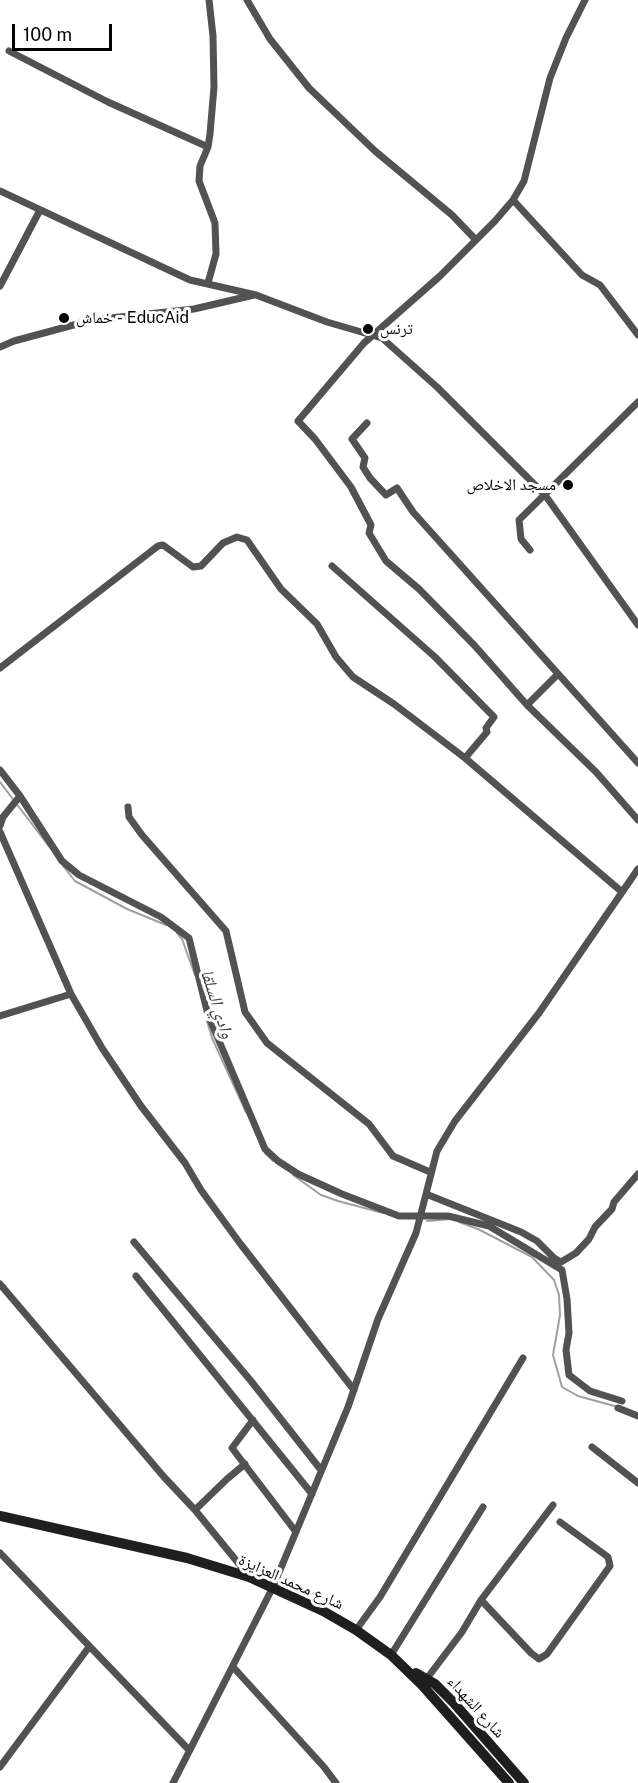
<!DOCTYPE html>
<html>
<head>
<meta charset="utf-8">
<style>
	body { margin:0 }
	#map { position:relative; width:638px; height:1783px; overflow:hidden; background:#fff; font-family:"Public Sans",sans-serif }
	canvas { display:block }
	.scale { position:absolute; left:12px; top:24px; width:100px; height:27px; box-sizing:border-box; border:3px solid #000; border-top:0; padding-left:8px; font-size:18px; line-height:21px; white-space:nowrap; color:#000; -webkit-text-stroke:4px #fff; paint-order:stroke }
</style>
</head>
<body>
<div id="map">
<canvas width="638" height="1783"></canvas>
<div class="scale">100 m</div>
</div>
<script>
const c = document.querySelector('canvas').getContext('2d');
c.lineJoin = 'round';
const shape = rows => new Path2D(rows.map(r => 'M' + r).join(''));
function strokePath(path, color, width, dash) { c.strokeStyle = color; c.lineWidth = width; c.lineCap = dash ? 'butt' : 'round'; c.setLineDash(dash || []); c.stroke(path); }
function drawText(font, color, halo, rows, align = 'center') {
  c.font = font + ' "Public Sans","Noto Naskh Arabic",sans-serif'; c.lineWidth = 6; c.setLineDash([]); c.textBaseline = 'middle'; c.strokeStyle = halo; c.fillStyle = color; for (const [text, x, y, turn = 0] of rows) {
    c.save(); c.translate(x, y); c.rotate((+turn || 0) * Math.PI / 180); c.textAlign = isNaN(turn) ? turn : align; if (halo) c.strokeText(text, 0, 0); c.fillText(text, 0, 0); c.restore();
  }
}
strokePath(shape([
	[0,782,51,849],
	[63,866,75,881,127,909,166,925],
	[177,933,182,939,195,975],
	[207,1021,212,1038,246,1112],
	[265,1153,273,1161],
	[293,1175,321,1195,338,1201,383,1213],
	[427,1221,451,1219],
	[459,1222,478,1229,532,1257,554,1280,559,1295,560,1315,553,1355,562,1387,578,1396,618,1407]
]), '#a0a0a0', 2);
strokePath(shape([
	[247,0,270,39,309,88,375,151,452,215,476,240],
	[585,0,566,38,550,78,524,181,513,200,495,221,440,276,364,343,298,421,315,439,351,487,371,525,369,533,386,561,419,589,475,646,527,705,596,772,638,820],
	[9,51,108,102,208,147],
	[0,191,190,280,256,295,327,322,382,338,437,387,545,495,638,625],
	[513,200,582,275,600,285,638,335],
	[208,283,216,254,215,223,199,181,200,166,208,147,210,134,214,87,213,36,209,0],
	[0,286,40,210],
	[0,347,14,341,92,320,194,309,254,295],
	[367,423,352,439,365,458,363,467,370,478,386,495,397,488,413,512,638,763],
	[530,550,521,539,519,520,638,402],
	[332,566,435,657,494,717,486,728,487,732,465,758],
	[0,668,158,546,163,545,193,567,201,566,223,543,237,537,247,540,281,589,317,624,336,657,353,677,394,704,465,758,622,892],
	[527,705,558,674],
	[0,770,20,796,62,861,79,875,161,917,189,938,208,1015,265,1149,278,1161,298,1174,342,1194,399,1216,448,1216,489,1226,562,1270,567,1299,569,1333,566,1350,569,1375,590,1391,622,1401],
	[128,807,129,817,142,835,226,931,245,1012,267,1043,369,1124,393,1156,430,1172],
	[0,826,3,817,20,796],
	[0,832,71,994,102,1048,141,1106,185,1163,201,1190,239,1242,354,1390],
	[0,1016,71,994],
	[426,1194,521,1232,537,1241,554,1258,561,1262,576,1253,589,1239,595,1227,612,1209,614,1202,638,1174],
	[134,1242,251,1381,321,1470],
	[136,1276,312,1494],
	[0,1284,164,1477,195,1510,248,1575],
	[618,1408,638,1416],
	[253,1420,232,1448,296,1532],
	[592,1447,638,1483],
	[195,1510,227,1479,245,1464],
	[0,1553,189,1750],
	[481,1600,531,1653,539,1659,547,1654,610,1566,608,1557,560,1522],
	[356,1630,380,1597,523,1358],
	[391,1655,483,1507],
	[234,1668,324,1767,336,1783],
	[425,1681,462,1632,481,1600,553,1505],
	[0,1767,89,1647],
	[173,1783,273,1587,348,1407,378,1319,416,1233,437,1151,455,1121,539,1013,638,869]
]), '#525252', 7);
strokePath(shape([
	[0,1516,187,1558,249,1577,323,1611,356,1630,391,1655,422,1685,509,1783],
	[416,1673,435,1684,453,1702,524,1783]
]), '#1f1f1f', 10);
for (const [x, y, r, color] of [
	[64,318,6,"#000"],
	[368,329,6,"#000"],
	[568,485,6,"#000"]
]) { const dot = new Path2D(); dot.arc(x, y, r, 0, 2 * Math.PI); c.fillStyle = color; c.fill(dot); strokePath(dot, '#fff', 2); }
drawText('16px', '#000', '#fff', [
	["خماش - EducAid",76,318],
	["ترنس",380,329],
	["مسجد الاخلاص",556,485,"right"]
], 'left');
drawText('16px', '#000', '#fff', [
	["شارع محمد العزايزة",291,1582,24],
	["شارع الشهداء",476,1707,48]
]);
drawText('italic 18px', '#414141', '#fff', [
	["وادي السلقا",217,1004,72]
]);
</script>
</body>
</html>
